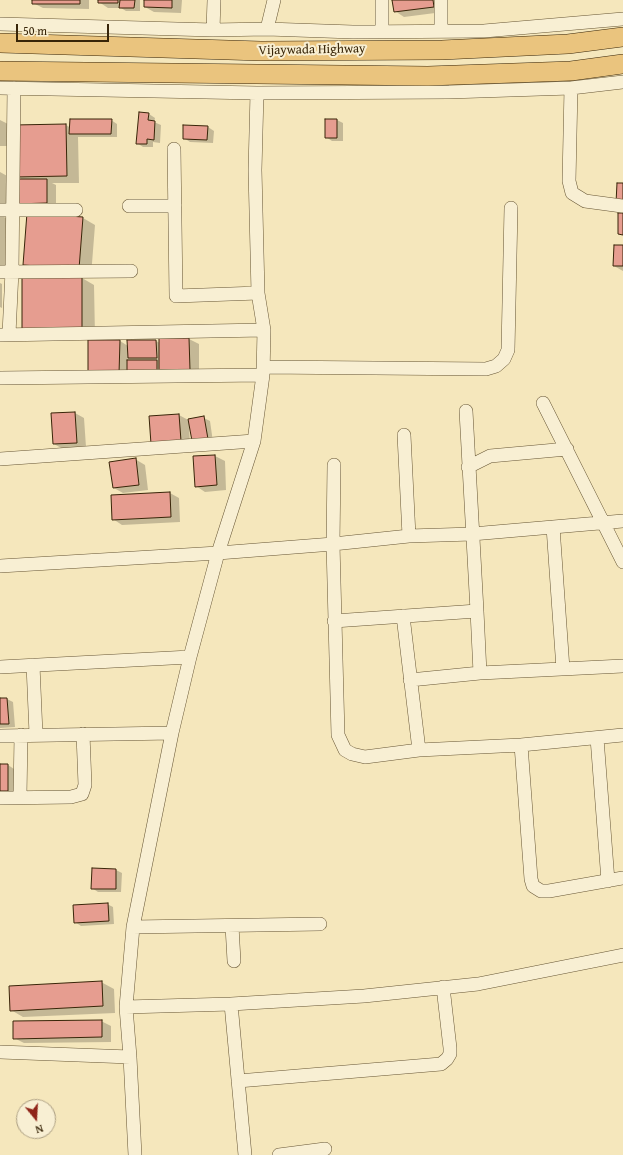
<!DOCTYPE html>
<html>
<head>
<meta charset="utf-8">
<style>
	body { margin:0 }
	#map { position:relative; width:623px; height:1155px; overflow:hidden; background:#f5e7bc; font-family:"Gentium Book Plus",serif }
	canvas { display:block }
	.north { position:absolute; left:16px; top:1099px; width:40px; height:40px; box-sizing:border-box; background:#f8efd3; border:1px solid #ab9e82; border-radius:50%; rotate:162deg; font-size:11px; font-weight:700; line-height:16px; text-align:center; color:#382508 }
	.north::after { content:''; display:block; margin:auto; width:14px; height:18px; background:#8f2418; clip-path:polygon(50% 0,100% 100%,50% 72%,0 100%) }
	.scale { position:absolute; left:16px; top:24px; width:93px; height:18px; box-sizing:border-box; border:2px solid #382508; border-top:0; padding-left:5px; font-size:12px; line-height:14px; white-space:nowrap; color:#382508; -webkit-text-stroke:3px #f8efd3; paint-order:stroke }
</style>
</head>
<body>
<div id="map">
<canvas width="623" height="1155"></canvas>
<div class="north">N</div>
<div class="scale">50 m</div>
</div>
<script>
const c = document.querySelector('canvas').getContext('2d');
c.lineJoin = 'round';
function fillPath(path, color) { c.fillStyle = color; c.fill(path, 'evenodd'); }
const shape = rows => new Path2D(rows.map(r => 'M' + r).join(''));
function strokePath(path, color, width, dash) { c.strokeStyle = color; c.lineWidth = width; c.lineCap = dash ? 'butt' : 'round'; c.setLineDash(dash || []); c.stroke(path); }
function drawText(font, color, halo, rows, align = 'center') {
  c.font = font + ' "Gentium Book Plus",serif'; c.lineWidth = 4; c.setLineDash([]); c.textBaseline = 'middle'; c.strokeStyle = halo; c.fillStyle = color; for (const [text, x, y, turn = 0] of rows) {
    c.save(); c.translate(x, y); c.rotate((+turn || 0) * Math.PI / 180); c.textAlign = isNaN(turn) ? turn : align; if (halo) c.strokeText(text, 0, 0); c.fillText(text, 0, 0); c.restore();
  }
}
fillPath(shape([
	[33,0,89,0,89,9,43,8,33,3],
	[99,0,140,0,140,11,126,11,121,8,108,8,99,2],
	[145,0,182,0,181,13,154,12,145,7],
	[393,0,442,0,443,12,404,17,395,11],
	[149,114,155,118,154,122,161,125,160,143,153,142,153,147,143,147,137,143],
	[0,120,10,125,8,146,0,146],
	[111,120,117,124,117,137,78,137,79,183,52,183,56,185,56,208,26,208,23,180,16,176,66,125,71,128],
	[337,120,343,123,343,141,332,141,326,137],
	[208,127,214,131,213,143,190,142,184,138],
	[0,172,9,177,7,204,0,204],
	[0,215,6,218,5,267,0,267],
	[83,218,95,225,91,276,36,272,24,264],
	[623,246,623,271,614,266],
	[82,278,94,285,95,336,35,337],
	[0,283,2,284,2,308,0,307],
	[160,339,189,339,199,344,199,375,98,378,120,341,128,346,128,341,156,341,160,343],
	[75,413,84,418,86,447,63,449,54,444],
	[179,415,190,421,190,420,204,418,210,421,213,442,199,444,190,424,189,424,190,446,161,448],
	[215,456,225,461,226,490,205,492,196,486,194,457],
	[135,459,145,465,148,490,123,493,114,488],
	[170,493,179,498,180,522,122,525,113,519],
	[0,699,7,699,13,702,15,727,0,728],
	[0,765,8,765,14,769,14,794,0,794],
	[116,870,122,873,121,892,98,892,92,888],
	[107,904,113,907,114,924,81,926,75,922],
	[101,982,114,989,115,1013,23,1017,11,1010],
	[101,1021,111,1026,111,1042,24,1043,14,1038]
]), '#0003');
const building = shape([
	[32,0,80,0,80,4,32,4,32,0],
	[98,0,118,0,118,3,98,3,98,0],
	[120,0,135,0,134,8,119,8,120,0],
	[144,0,172,0,172,8,144,7,144,0],
	[392,0,433,0,434,7,394,12,392,0],
	[139,112,149,113,148,120,155,121,154,140,147,139,147,144,136,144,139,112],
	[70,119,112,119,111,134,69,134,70,119],
	[325,119,337,119,337,138,325,138,325,119],
	[66,124,67,176,15,177,14,125,66,124],
	[183,125,208,126,207,140,183,139,183,125],
	[16,179,47,179,47,203,16,204,16,179],
	[617,183,623,183,623,203,616,203,617,183],
	[27,213,83,217,79,269,23,265,27,213],
	[618,213,623,213,623,235,618,234,618,213],
	[614,245,623,245,623,266,613,266,614,245],
	[22,277,82,277,82,329,22,330,22,277],
	[159,338,189,338,190,370,159,370,159,338],
	[88,340,120,340,119,374,88,373,88,340],
	[127,340,156,340,157,358,128,358,127,340],
	[127,360,157,360,157,371,127,371,127,360],
	[75,412,77,443,53,444,51,413,75,412],
	[179,414,181,441,151,444,149,416,179,414],
	[204,416,208,439,192,441,188,419,204,416],
	[215,455,217,485,195,487,193,456,215,455],
	[136,458,139,485,113,488,109,462,136,458],
	[170,492,171,517,112,520,111,495,170,492],
	[0,698,7,698,9,724,0,724,0,698],
	[0,764,8,764,8,791,0,791,0,764],
	[92,868,116,869,116,889,91,889,92,868],
	[108,903,109,921,74,923,73,905,108,903],
	[102,981,103,1006,10,1011,9,986,102,981],
	[102,1020,102,1037,13,1039,13,1021,102,1020]
]);
fillPath(building, '#e69d90');
strokePath(building, '#382508', 1);
const minor = shape([
	[0,24,213,30,267,29,353,32,484,31,623,19],
	[267,29,274,0],
	[213,30,214,0],
	[441,31,441,0],
	[382,32,382,0],
	[0,88,257,93,449,92,571,88,623,82],
	[571,88,569,181,572,193,585,201,622,206],
	[174,149,176,296,258,293],
	[129,206,175,206],
	[0,210,76,210],
	[0,272,131,271],
	[9,334,12,271,14,88],
	[0,335,264,330],
	[263,367,486,369,496,366,504,359,508,350,511,208],
	[0,378,263,375],
	[543,403,623,562],
	[466,411,477,611],
	[404,435,409,536],
	[0,459,254,441],
	[334,465,333,544,338,735,345,750,352,754,365,757,419,750,521,745,623,735],
	[468,467,490,456,567,449],
	[553,527,563,669],
	[0,566,218,553,333,544,409,536,472,534,623,521],
	[403,616,419,750],
	[334,621,477,611,480,673],
	[33,665,36,734],
	[0,667,190,657],
	[410,680,480,673,623,666],
	[0,736,172,733],
	[597,738,608,881],
	[521,745,531,879,533,886,541,891,549,891,623,878],
	[20,797,21,735],
	[0,798,71,797,82,794,85,785,83,734],
	[232,926,234,961],
	[133,927,320,924],
	[231,1004,245,1155],
	[126,1007,231,1004,364,996,478,984,623,955],
	[0,1052,130,1057],
	[238,1081,441,1064,447,1059,450,1054,450,1048,443,987],
	[135,1155,130,1057,126,1007,133,927,172,733,190,657,218,553,254,441,263,375,264,330,258,293,255,170,257,93],
	[279,1155,325,1149]
]);
const highway = shape([
	[0,43,261,51,442,50,568,44,623,37],
	[0,71,428,76,571,71,623,64]
]);
strokePath(minor, '#675635', 14);
strokePath(highway, '#382508', 20);
strokePath(minor, '#f8efd3', 13);
strokePath(highway, '#eac47e', 19);
drawText('13px', '#382508', '#f8efd3', [
	["Vijaywada Highway",312,50,-1]
]);
</script>
</body>
</html>
